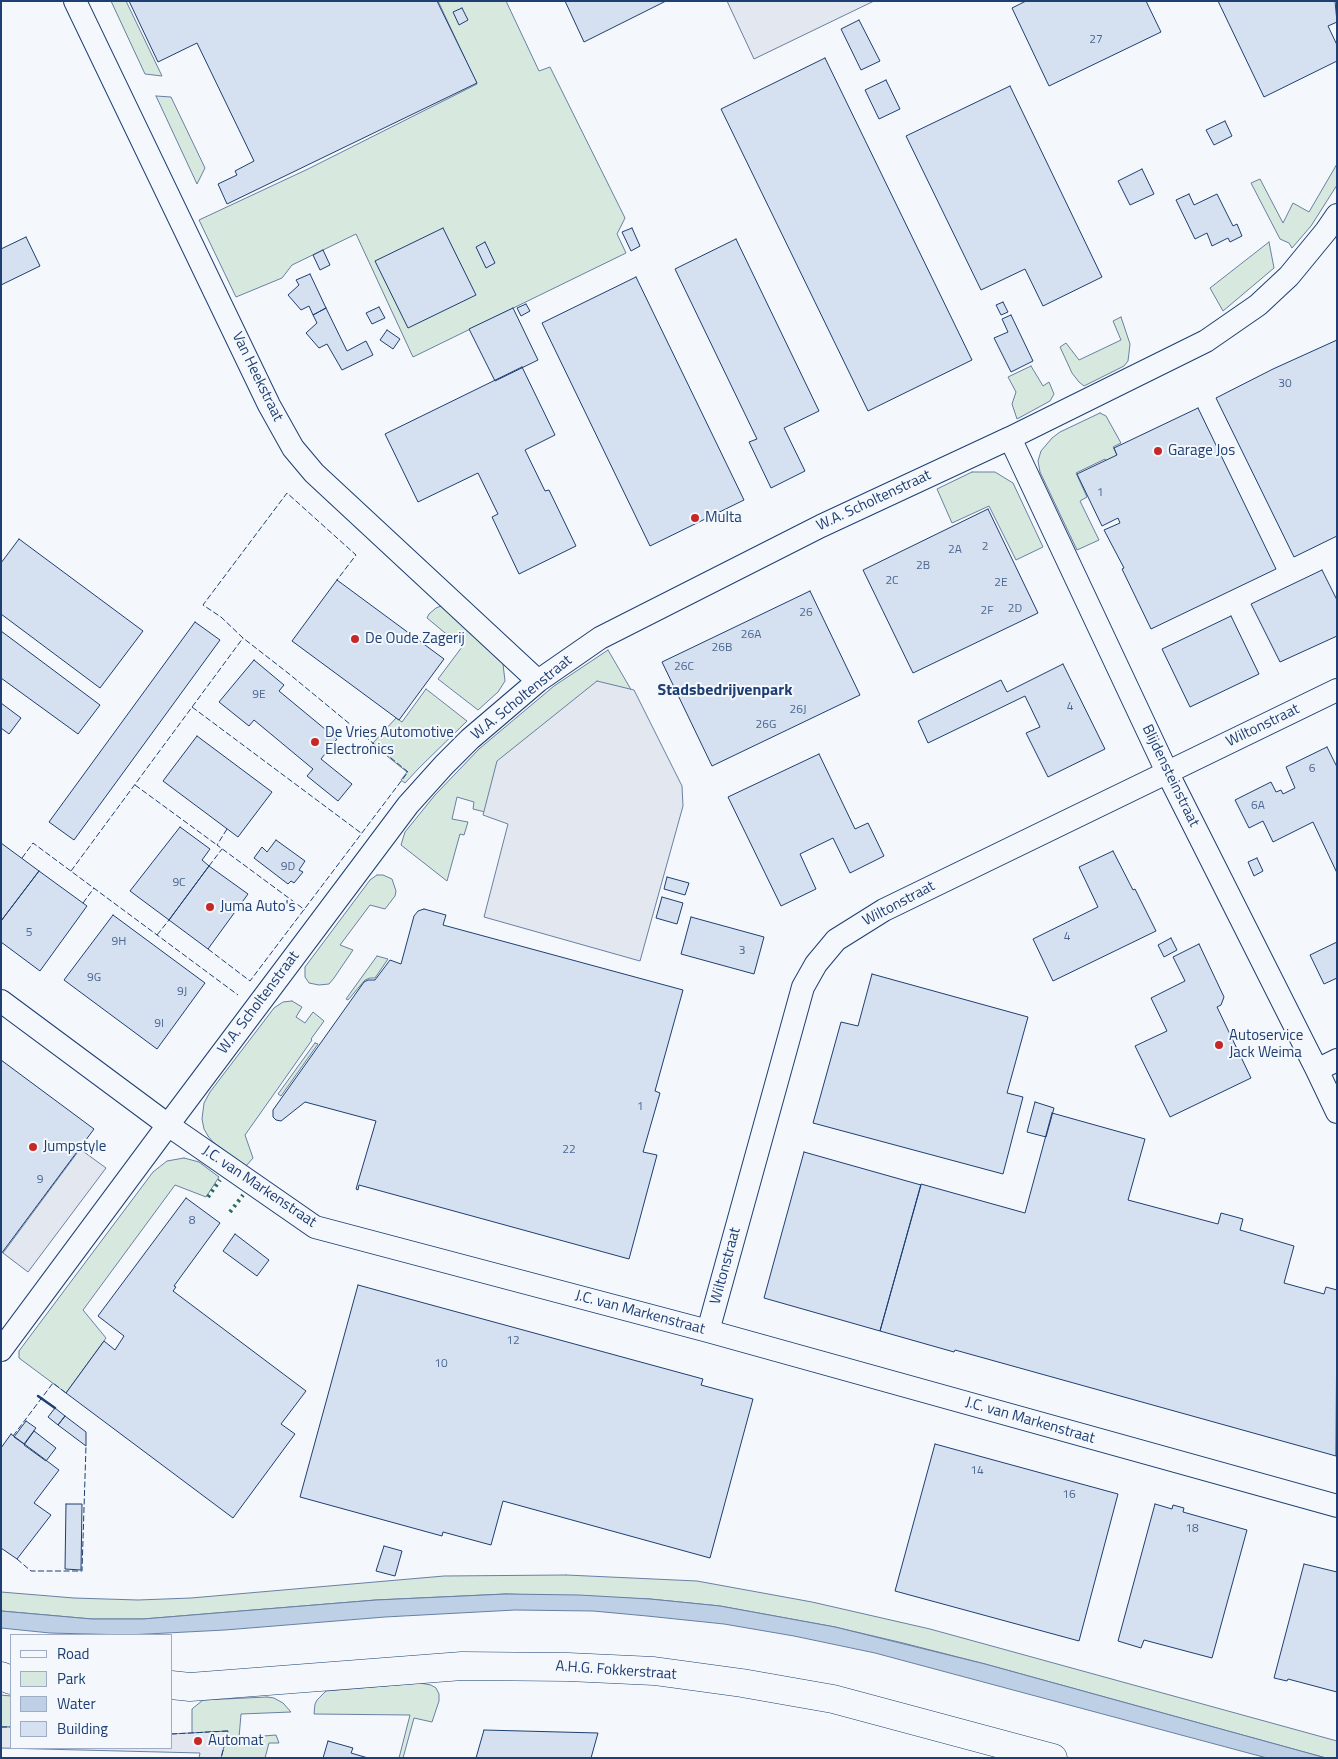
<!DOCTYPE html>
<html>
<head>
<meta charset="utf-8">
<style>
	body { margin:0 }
	#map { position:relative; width:1338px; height:1759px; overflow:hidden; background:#f4f7fb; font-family:"Titillium Web",sans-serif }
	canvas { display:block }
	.frame { position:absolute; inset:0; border:2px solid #1d3f73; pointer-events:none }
	.legend { position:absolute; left:10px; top:1634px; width:162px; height:115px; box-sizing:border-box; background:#f4f7fb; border:1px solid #9eadc5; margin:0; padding:6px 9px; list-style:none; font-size:15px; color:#1d3f73 }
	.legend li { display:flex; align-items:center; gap:10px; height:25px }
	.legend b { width:25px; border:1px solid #9eadc5 }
</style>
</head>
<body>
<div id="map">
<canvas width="1338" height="1759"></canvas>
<div class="frame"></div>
<ul class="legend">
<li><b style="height:6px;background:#f4f7fb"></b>Road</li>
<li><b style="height:14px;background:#d7e8df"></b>Park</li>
<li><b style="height:14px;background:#bed0e5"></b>Water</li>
<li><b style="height:14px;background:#d5e0f0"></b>Building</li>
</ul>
</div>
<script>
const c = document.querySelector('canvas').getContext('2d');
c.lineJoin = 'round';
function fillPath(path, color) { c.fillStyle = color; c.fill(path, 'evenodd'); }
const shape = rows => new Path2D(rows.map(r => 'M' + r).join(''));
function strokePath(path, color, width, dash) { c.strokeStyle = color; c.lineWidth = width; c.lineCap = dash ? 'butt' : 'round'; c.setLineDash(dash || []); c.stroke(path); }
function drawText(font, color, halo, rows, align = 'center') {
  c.font = font + ' "Titillium Web",sans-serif'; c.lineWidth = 4; c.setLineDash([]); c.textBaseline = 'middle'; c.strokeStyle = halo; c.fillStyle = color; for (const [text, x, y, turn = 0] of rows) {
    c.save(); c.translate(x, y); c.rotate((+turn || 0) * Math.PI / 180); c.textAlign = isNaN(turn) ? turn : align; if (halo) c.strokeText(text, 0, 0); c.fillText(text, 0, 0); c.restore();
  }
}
const green = shape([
	[111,1,126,1,162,76,145,74,111,1],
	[438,1,506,1,539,71,550,67,625,218,617,234,626,253,413,357,356,234,292,265,282,278,236,297,199,220,308,169,477,84,438,1],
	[156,96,171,97,205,168,197,184,156,96],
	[1337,164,1337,185,1311,226,1292,248,1289,243,1280,239,1251,183,1260,179,1283,223,1293,203,1309,212,1337,164],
	[1269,242,1274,268,1223,311,1210,288,1269,242],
	[1121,317,1130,344,1128,361,1124,366,1084,386,1079,382,1072,373,1060,347,1066,343,1079,360,1121,340,1113,321,1121,317],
	[1031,366,1043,386,1049,382,1054,394,1050,401,1017,419,1012,404,1016,392,1008,377,1031,366],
	[1100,413,1106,416,1121,443,1113,447,1130,482,1119,488,1105,459,1076,473,1087,497,1080,501,1099,540,1077,550,1040,472,1038,461,1041,451,1052,438,1060,432,1100,413],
	[972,472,995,472,1013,483,1043,547,1016,560,989,506,952,523,937,489,972,472],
	[441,606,498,657,503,664,505,681,498,692,478,710,438,679,462,647,427,618,429,614,436,608,441,606],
	[608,650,633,693,489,813,473,809,474,802,457,797,452,819,468,822,464,835,460,834,447,881,401,845,405,832,435,795,479,749,554,686,608,650],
	[426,689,467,721,419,768,405,783,401,780,407,772,372,744,396,718,402,722,426,689],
	[377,875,383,875,392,879,396,891,395,896,385,909,370,905,340,945,353,950,334,978,329,984,319,985,309,983,305,977,305,967,370,880,377,875],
	[377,956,388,959,375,978,370,978,365,980,348,1000,346,999,377,956],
	[292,1001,302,1007,296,1017,305,1023,313,1012,324,1021,311,1039,312,1040,245,1135,253,1158,246,1166,213,1142,208,1136,204,1129,202,1119,204,1103,210,1092,274,1008,283,1002,292,1001],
	[315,1043,318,1044,281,1096,278,1094,315,1043],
	[184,1158,199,1162,219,1177,206,1197,175,1185,83,1310,106,1338,66,1393,19,1358,19,1351,153,1172,167,1161,184,1158],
	[566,1575,697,1581,812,1602,930,1629,1337,1741,1337,1758,1326,1758,985,1664,903,1643,835,1627,720,1606,650,1599,506,1594,376,1600,143,1619,92,1619,1,1611,1,1592,74,1598,138,1600,191,1598,444,1576,566,1575],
	[420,1683,431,1685,436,1688,439,1694,439,1701,432,1722,414,1718,403,1758,399,1758,410,1715,314,1714,315,1704,317,1700,326,1691,420,1683],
	[1,1695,11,1696,11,1727,1,1727,1,1695],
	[267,1697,274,1698,283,1703,291,1712,241,1714,239,1738,276,1735,279,1743,269,1743,265,1758,221,1758,228,1731,192,1733,192,1709,203,1700,267,1697]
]);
fillPath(green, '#d7e8df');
strokePath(green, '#687fa3', 1);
const parking = shape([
	[727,1,874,1,754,59,727,1],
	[597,681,634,690,682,786,683,806,640,961,484,917,508,824,483,815,497,761,597,681],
	[80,1149,106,1168,28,1272,3,1253,80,1149],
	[1,1727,11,1727,11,1748,171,1748,171,1734,228,1731,221,1758,199,1758,200,1753,1,1748,1,1727]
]);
fillPath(parking, '#e3e8f0');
strokePath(parking, '#687fa3', 1);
const water = shape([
	[506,1594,579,1595,650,1599,720,1606,835,1627,985,1664,1326,1758,1267,1758,875,1653,794,1636,724,1624,647,1616,593,1611,515,1610,385,1617,225,1630,128,1635,50,1633,1,1628,1,1611,92,1619,143,1619,376,1600,506,1594]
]);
fillPath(water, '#bed0e5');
strokePath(water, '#687fa3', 1);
const building = shape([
	[129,1,437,1,477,83,227,204,218,184,237,175,235,171,254,161,197,43,158,62,129,1],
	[565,1,666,1,584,42,565,1],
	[1026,1,1146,1,1161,32,1049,86,1012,8,1026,1],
	[1218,1,1335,1,1337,22,1328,26,1337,45,1337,61,1264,97,1218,1],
	[462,8,468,20,459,25,453,12,462,8],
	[859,20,880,61,861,70,841,29,859,20],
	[825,58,972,360,868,411,721,109,825,58],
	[886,80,900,109,879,119,865,90,886,80],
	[1010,86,1102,277,1043,306,1025,269,981,290,906,136,1010,86],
	[1225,121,1232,136,1214,145,1206,130,1225,121],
	[1142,169,1154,194,1130,205,1118,181,1142,169],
	[1189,194,1194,205,1217,194,1233,226,1237,224,1242,236,1230,242,1228,238,1212,246,1207,233,1195,239,1176,200,1189,194],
	[443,228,476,295,408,328,375,261,443,228],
	[632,228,640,246,631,251,622,232,632,228],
	[26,237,40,266,1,285,1,249,26,237],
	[736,239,819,411,784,428,805,471,771,488,749,442,757,439,675,269,736,239],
	[485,242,495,263,486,268,476,247,485,242],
	[323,250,330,265,320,270,313,255,323,250],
	[310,274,326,308,313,315,309,306,301,310,288,295,299,285,296,280,310,274],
	[636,277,744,500,650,546,542,323,636,277],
	[1003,302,1008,312,1001,315,996,305,1003,302],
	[526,304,530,311,521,316,517,308,526,304],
	[379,307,385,318,372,324,366,313,379,307],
	[326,308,347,351,366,341,373,355,342,370,327,344,319,348,306,333,317,323,313,315,326,308],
	[513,308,538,360,495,381,469,329,513,308],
	[1011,315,1033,361,1011,372,994,338,1008,332,1002,319,1011,315],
	[387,330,400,339,393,349,380,340,387,330],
	[1337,340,1337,536,1294,557,1216,398,1273,369,1337,340],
	[522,367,555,435,525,450,545,491,549,490,576,546,519,574,492,517,498,514,478,473,418,502,385,434,522,367],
	[1198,408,1276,569,1151,629,1122,569,1124,568,1104,530,1120,523,1118,518,1102,526,1077,474,1117,455,1114,448,1198,408],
	[988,509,1038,613,913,673,863,570,988,509],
	[19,539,143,631,100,688,1,614,1,563,19,539],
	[1322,570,1337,600,1337,636,1280,662,1251,604,1322,570],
	[337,580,444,659,399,720,292,641,337,580],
	[810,591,860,695,712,766,662,662,810,591],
	[1231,616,1259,674,1190,707,1162,649,1231,616],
	[195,622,220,640,74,840,49,822,195,622],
	[1,631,100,705,78,734,1,678,1,631],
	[254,660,284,685,279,691,337,739,321,759,352,784,338,801,307,776,313,769,254,720,249,726,219,702,254,660],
	[1063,664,1105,749,1048,777,1026,733,1040,727,1025,696,928,743,918,721,1001,680,1007,692,1063,664],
	[1,703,21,718,9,734,1,728,1,703],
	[197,736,272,792,238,837,163,781,197,736],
	[1327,747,1337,767,1337,873,1313,822,1273,842,1263,821,1249,828,1235,800,1271,782,1276,792,1281,790,1283,794,1295,788,1286,767,1327,747],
	[819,754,855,829,868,823,884,856,850,873,833,838,800,854,816,889,781,906,728,797,819,754],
	[180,827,210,849,202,860,209,866,169,920,130,891,180,827],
	[276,840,305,861,299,870,303,872,294,883,291,881,288,884,254,858,262,847,267,852,276,840],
	[1,843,39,871,1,921,1,843],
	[1113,851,1133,890,1135,889,1156,931,1053,981,1033,939,1098,907,1079,867,1113,851],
	[1257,858,1263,871,1254,876,1248,862,1257,858],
	[209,866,248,894,208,949,169,920,209,866],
	[39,871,87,906,40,971,1,942,1,921,39,871],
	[667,877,689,883,685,895,664,889,667,877],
	[662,897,683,903,677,924,656,918,662,897],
	[424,909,446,915,443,925,683,990,655,1091,660,1093,643,1152,657,1155,629,1259,359,1185,358,1190,356,1189,376,1121,305,1102,281,1121,276,1120,273,1117,273,1110,364,982,368,980,375,980,390,960,401,964,414,916,418,911,424,909],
	[113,915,205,983,157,1049,64,980,113,915],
	[691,917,764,937,754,974,681,954,691,917],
	[1171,938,1177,950,1164,957,1158,945,1171,938],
	[1337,942,1337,978,1324,984,1310,955,1337,942],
	[1199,944,1224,997,1221,1005,1217,1007,1251,1078,1170,1117,1135,1046,1167,1031,1151,998,1185,981,1173,957,1199,944],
	[872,974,1028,1017,1007,1093,1023,1097,1003,1174,813,1123,841,1022,858,1026,872,974],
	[1,1060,94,1129,1,1254,1,1060],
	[1035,1102,1054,1108,1046,1137,1027,1132,1035,1102],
	[1052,1113,1145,1139,1128,1200,1218,1224,1221,1213,1243,1219,1240,1230,1294,1246,1284,1283,1324,1294,1326,1287,1337,1290,1336,1456,955,1350,954,1352,880,1331,921,1184,1025,1213,1052,1113],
	[804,1152,921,1185,880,1331,764,1298,804,1152],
	[186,1198,220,1223,174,1286,176,1287,173,1291,306,1391,281,1424,295,1434,233,1518,66,1393,104,1341,115,1350,124,1336,98,1316,186,1198],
	[235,1234,269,1260,257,1276,223,1251,235,1234],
	[358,1285,703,1379,701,1385,753,1399,710,1558,503,1501,491,1545,443,1532,442,1536,300,1497,358,1285],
	[55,1408,65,1416,58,1425,48,1417,55,1408],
	[65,1416,86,1432,86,1446,58,1425,65,1416],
	[26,1421,36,1428,24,1444,14,1437,26,1421],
	[34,1431,56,1448,46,1461,24,1445,34,1431],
	[11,1434,59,1470,34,1503,51,1515,17,1559,1,1548,1,1448,11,1434],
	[935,1444,1118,1494,1079,1641,895,1591,935,1444],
	[66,1504,82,1504,81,1570,65,1569,66,1504],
	[1155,1504,1172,1509,1173,1505,1184,1508,1183,1512,1247,1530,1212,1658,1144,1640,1141,1648,1118,1641,1155,1504],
	[384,1546,402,1551,395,1576,376,1571,384,1546],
	[1304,1564,1337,1572,1337,1692,1288,1679,1287,1681,1274,1678,1304,1564],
	[484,1730,598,1733,591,1758,476,1758,484,1730],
	[328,1741,353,1748,351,1753,368,1758,323,1758,328,1741]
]);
fillPath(building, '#d5e0f0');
strokePath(building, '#1d3f73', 1);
const minor = shape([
	[75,1,269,405,293,448,314,473,538,681],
	[1010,438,1167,772,1317,1070,1337,1112],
	[1,1001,168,1125,315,1227,708,1331,1337,1506],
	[1317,1070,1337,1060],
	[708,1331,803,987,816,964,836,940,884,910,1337,690],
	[1,1350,168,1125,408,805,444,765,470,739,538,681,600,638,821,526,1010,438,1206,341,1258,305,1289,276,1326,231,1337,215]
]);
const tertiary = shape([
	[1,1676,11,1680],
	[171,1685,190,1687,462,1666,568,1667,654,1671,742,1683,833,1699,1053,1758]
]);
strokePath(minor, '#1d3f73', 24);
strokePath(tertiary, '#1d3f73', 29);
strokePath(minor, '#f4f7fb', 22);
strokePath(tertiary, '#f4f7fb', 28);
strokePath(shape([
	[208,1197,220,1180],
	[230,1212,243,1195]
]), '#2c6c60', 4, [2.5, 4]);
strokePath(shape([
	[192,707,361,833],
	[135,785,217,845],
	[227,829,217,845,305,910],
	[22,858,33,843,238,995],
	[209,866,222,849],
	[71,871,243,638],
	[83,903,94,888],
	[157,935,169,920],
	[208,949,250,981,408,772,288,673,243,638,221,617,203,605,287,493,356,555,337,580],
	[13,1436,53,1383,66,1393],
	[17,1559,31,1571,82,1571,86,1446],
	[1,1727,11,1727],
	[171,1734,228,1731,221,1758]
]), '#1d3f73', 1, [6, 2.5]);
strokePath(shape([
	[38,1396,55,1408]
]), '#1d3f73', 2.5);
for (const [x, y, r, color] of [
	[1158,451,5,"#c62828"],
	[695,518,5,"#c62828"],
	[355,639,5,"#c62828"],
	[315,742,5,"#c62828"],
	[210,907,5,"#c62828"],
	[1219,1045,5,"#c62828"],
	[33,1147,5,"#c62828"],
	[198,1741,5,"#c62828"]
]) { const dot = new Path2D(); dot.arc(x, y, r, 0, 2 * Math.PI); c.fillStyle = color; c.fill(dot); strokePath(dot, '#f4f7fb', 2); }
drawText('12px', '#4b6792', null, [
	["27",1096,40],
	["30",1285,384],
	["1",1100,493],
	["2",985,547],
	["2A",955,550],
	["2B",923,566],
	["2C",892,581],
	["2E",1001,583],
	["2D",1015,609],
	["2F",987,611],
	["26",806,613],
	["26A",751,635],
	["26B",722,648],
	["26C",684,667],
	["9E",259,695],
	["4",1070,707],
	["26J",798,710],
	["26G",766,725],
	["6",1312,769],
	["6A",1258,806],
	["9D",288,867],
	["9C",179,883],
	["5",29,933],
	["4",1067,937],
	["9H",119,942],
	["3",742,951],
	["9G",94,978],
	["9J",182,992],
	["9I",159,1024],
	["1",640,1107],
	["22",569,1150],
	["9",40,1180],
	["8",192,1221],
	["12",513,1341],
	["10",441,1364],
	["14",977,1471],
	["16",1069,1495],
	["18",1192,1529]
]);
drawText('15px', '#1d3f73', '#f4f7fb', [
	["Van Heekstraat",257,377,64],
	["W.A. Scholtenstraat",874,501,-25],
	["W.A. Scholtenstraat",522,698,-39],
	["Wiltonstraat",1263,726,-26],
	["Blijdensteinstraat",1170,776,64],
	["Wiltonstraat",899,904,-28],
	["W.A. Scholtenstraat",259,1003,-53],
	["J.C. van Markenstraat",259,1187,34],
	["Wiltonstraat",726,1266,-75],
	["J.C. van Markenstraat",640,1313,15],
	["J.C. van Markenstraat",1030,1421,16],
	["A.H.G. Fokkerstraat",616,1671,4]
]);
drawText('15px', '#1d3f73', '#f4f7fb', [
	["Garage Jos",1168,451],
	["Multa",705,518],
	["De Oude Zagerij",365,639],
	["De Vries Automotive",325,733],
	["Electronics",325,750],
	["Juma Auto's",220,907],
	["Autoservice",1229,1036],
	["Jack Weima",1229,1053],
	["Jumpstyle",43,1147],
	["Automat",208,1741]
], 'left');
drawText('bold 16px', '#1d3f73', '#f4f7fb', [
	["Stadsbedrijvenpark",725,691]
]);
</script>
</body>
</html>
